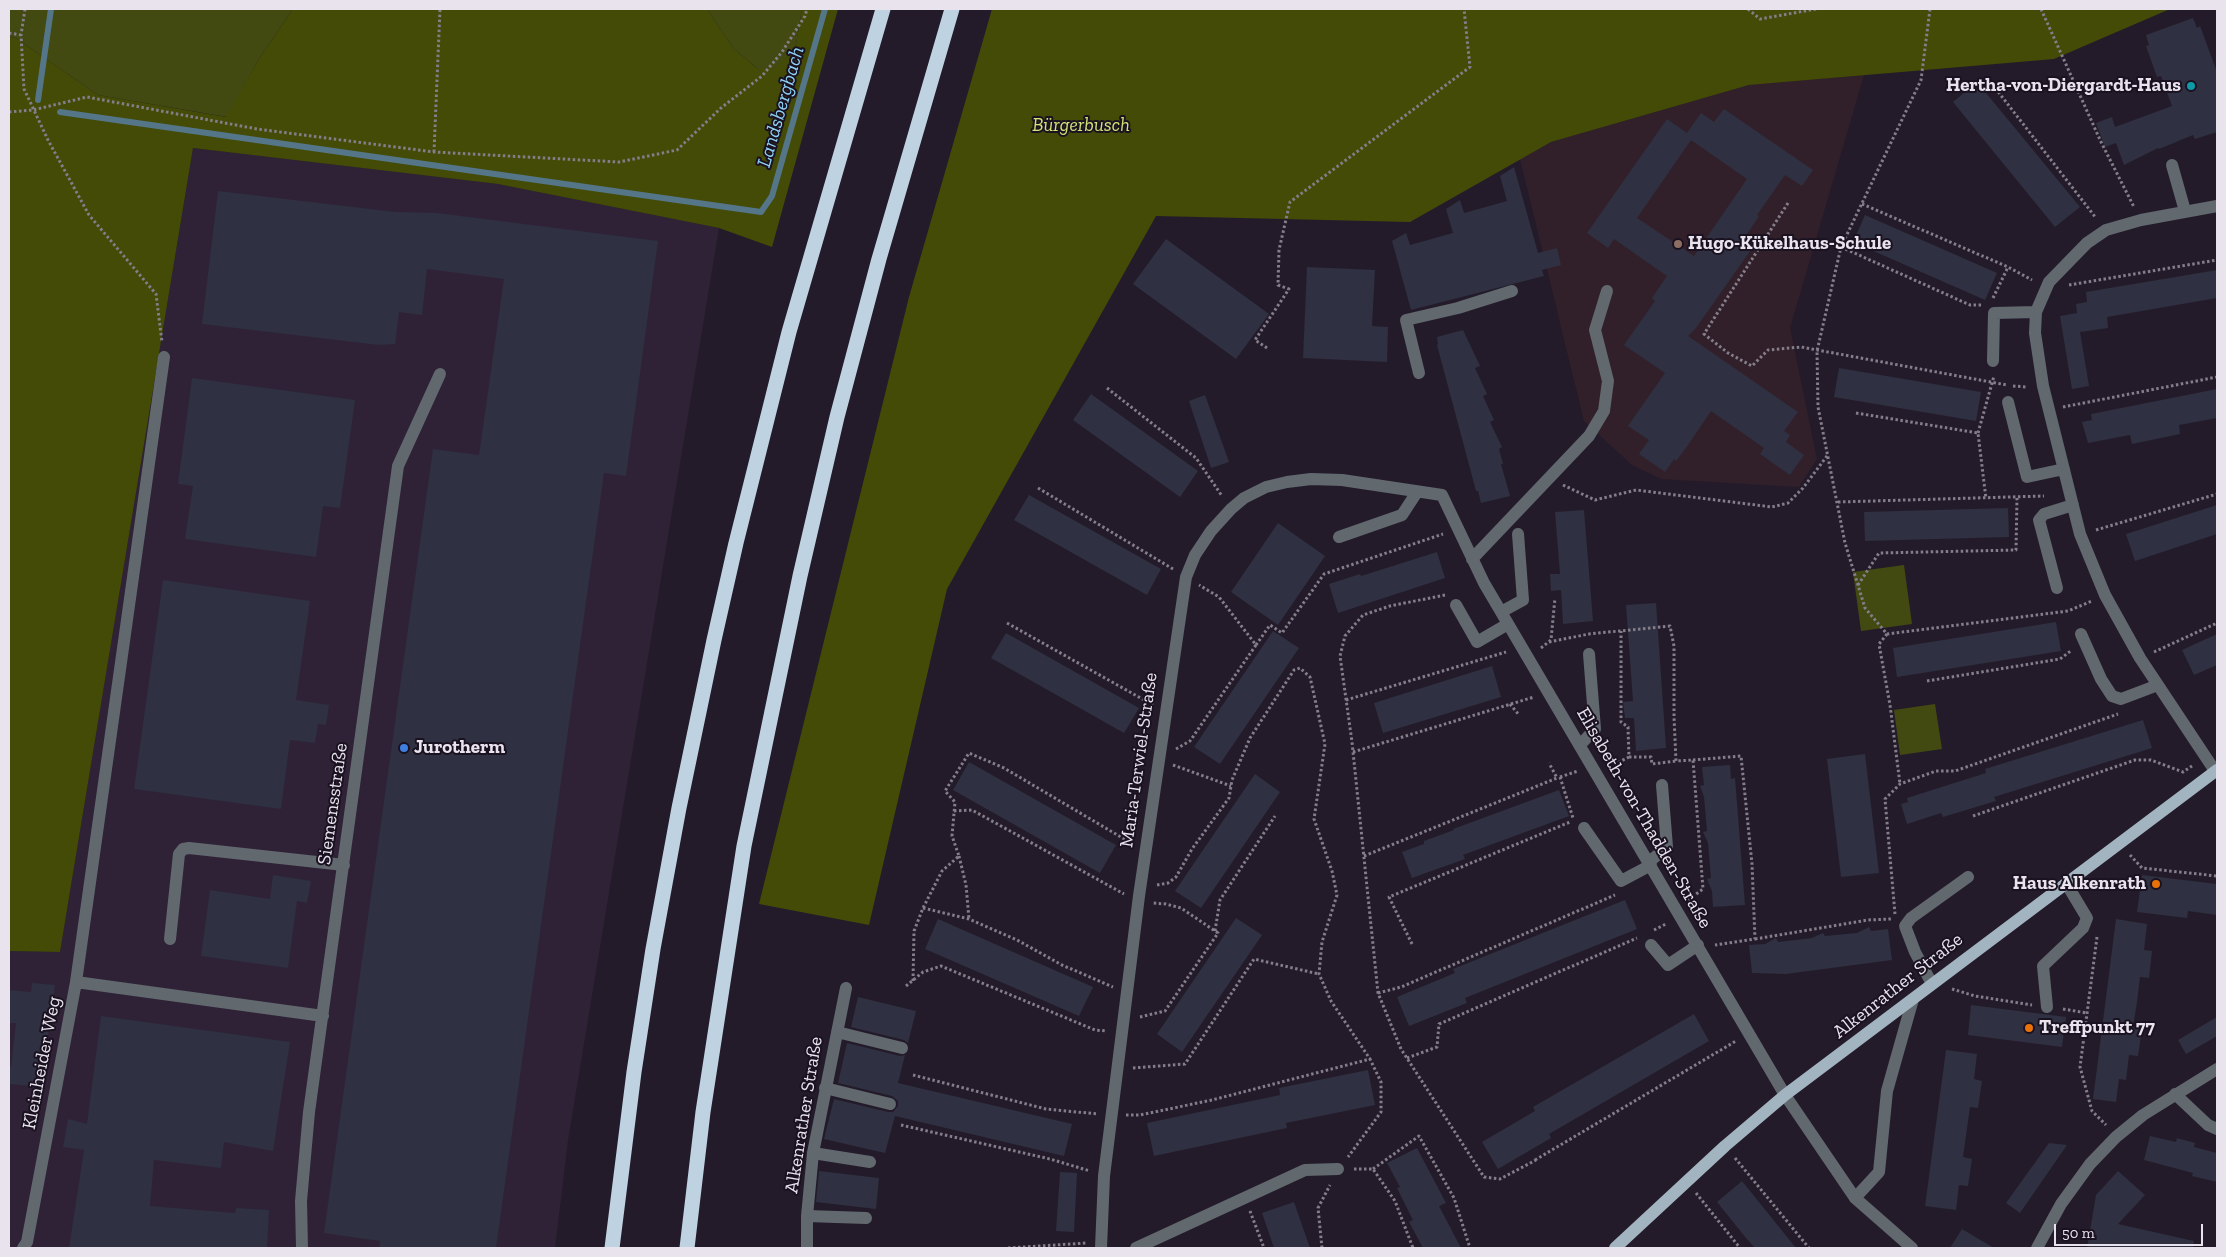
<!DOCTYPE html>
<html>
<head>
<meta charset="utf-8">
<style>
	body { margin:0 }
	#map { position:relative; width:2226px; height:1257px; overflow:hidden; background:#241b2a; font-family:"Zilla Slab",serif }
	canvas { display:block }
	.frame { position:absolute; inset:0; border:10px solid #e9e3ee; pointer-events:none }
	.scale { position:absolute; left:2054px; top:1224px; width:149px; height:22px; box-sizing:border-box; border:2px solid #e9e3ee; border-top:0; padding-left:6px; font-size:15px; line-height:18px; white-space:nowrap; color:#e9e3ee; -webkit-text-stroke:4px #1a1220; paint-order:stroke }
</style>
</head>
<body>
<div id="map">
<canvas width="2226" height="1257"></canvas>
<div class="frame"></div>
<div class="scale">50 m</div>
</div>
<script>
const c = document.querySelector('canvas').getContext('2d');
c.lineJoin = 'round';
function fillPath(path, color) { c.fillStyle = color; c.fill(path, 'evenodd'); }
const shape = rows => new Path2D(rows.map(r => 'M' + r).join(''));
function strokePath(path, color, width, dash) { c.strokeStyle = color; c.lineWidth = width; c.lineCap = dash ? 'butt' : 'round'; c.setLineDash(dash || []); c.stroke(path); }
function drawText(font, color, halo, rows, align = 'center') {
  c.font = font + ' "Zilla Slab",serif'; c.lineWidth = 4; c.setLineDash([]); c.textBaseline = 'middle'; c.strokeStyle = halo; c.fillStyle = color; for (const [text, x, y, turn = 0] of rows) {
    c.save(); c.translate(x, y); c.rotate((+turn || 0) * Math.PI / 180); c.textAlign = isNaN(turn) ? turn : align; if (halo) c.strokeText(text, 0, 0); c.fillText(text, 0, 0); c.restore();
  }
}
fillPath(shape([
	[193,148,498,184,719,228,568,1140,555,1248,9,1248,9,951,60,952]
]), '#2f2237');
fillPath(shape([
	[1864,75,1790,328,1817,459,1799,487,1661,479,1632,465,1584,421,1520,159,1551,142,1749,85]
]), '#31202a');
fillPath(shape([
	[9,9,293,9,259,59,227,117,98,95,16,38,9,37],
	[707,9,802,9,795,50,774,69,758,69,734,49],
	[1904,565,1912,624,1861,631,1853,572],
	[1935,704,1942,749,1900,755,1894,710]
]), '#424a12');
fillPath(shape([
	[293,9,707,9,734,49,758,69,774,68,795,50,802,9,838,9,772,247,719,228,498,184,193,148,60,952,9,951,9,37,16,38,98,95,226,117,259,59],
	[992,9,2170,9,2054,59,1749,85,1551,142,1410,222,1156,216,947,589,869,925,759,904,909,297]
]), '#434b07');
strokePath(shape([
	[38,100,51,9],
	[60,112,761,212,772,196,825,9]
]), '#557689', 6);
fillPath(shape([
	[2193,18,2197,28,2200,26,2217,72,2217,132,2195,139,2193,135,2159,149,2158,148,2124,165,2116,143,2105,147,2096,123,2112,117,2115,127,2172,106,2161,76,2157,77,2146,46,2149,45,2146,35],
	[1977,82,2080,207,2055,227,1953,102],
	[1724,109,1813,170,1802,186,1785,175,1757,215,1759,216,1745,237,1755,244,1696,328,1688,336,1798,412,1784,431,1790,435,1786,442,1804,455,1790,475,1760,454,1764,448,1711,411,1686,448,1676,461,1674,459,1665,472,1639,454,1649,440,1628,426,1665,373,1624,345,1655,301,1652,298,1667,276,1614,239,1608,248,1587,233,1667,119,1687,133,1701,113,1714,122],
	[1691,140,1747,179,1694,256,1637,218],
	[1514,167,1538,253,1557,248,1561,265,1542,270,1544,276,1411,310,1392,241,1406,233,1410,245,1453,233,1446,209,1460,200,1464,213,1507,201,1500,176],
	[218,191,395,212,437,213,658,241,626,476,604,473,496,1248,379,1248,380,1241,324,1233,433,449,479,455,504,279,427,269,422,315,399,312,395,344,379,345,202,324],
	[1865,215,1997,273,1985,300,1853,242],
	[1166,239,1269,314,1236,359,1133,284],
	[1307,267,1375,270,1372,326,1388,327,1387,362,1303,358],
	[2217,270,2217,298,2107,317,2108,328,2080,332,2089,386,2072,389,2060,316,2077,313,2076,304,2087,302,2086,292],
	[1463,330,1480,366,1475,368,1487,394,1483,396,1494,420,1490,422,1502,447,1499,449,1503,464,1501,464,1510,496,1481,503,1478,491,1476,491,1437,345,1438,344,1437,337],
	[1839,368,1981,392,1976,421,1834,397],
	[192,378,355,400,340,508,323,506,316,557,185,539,193,486,178,484],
	[2217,389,2217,418,2179,425,2180,434,2132,444,2130,435,2088,443,2082,422,2092,420,2091,414],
	[1091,394,1198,471,1180,497,1073,420],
	[1205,395,1229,462,1211,468,1189,401],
	[1029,495,1161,569,1147,595,1014,520],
	[2217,505,2217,534,2135,561,2126,534],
	[2008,508,2009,537,1865,541,1864,512],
	[1584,510,1593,621,1563,624,1561,590,1551,591,1550,574,1560,574,1555,512],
	[1278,523,1325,556,1278,625,1231,592],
	[1437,552,1445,578,1338,613,1329,584,1360,574,1361,576],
	[163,580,310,601,296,700,329,705,326,725,318,724,315,743,290,740,281,809,134,789],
	[1656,603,1666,748,1636,751,1634,718,1625,718,1623,702,1633,701,1626,605],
	[2056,622,2061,651,1897,677,1893,648],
	[1273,631,1299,648,1220,764,1194,747],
	[1006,633,1139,708,1124,733,991,658],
	[2217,634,2217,665,2194,675,2182,650],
	[1492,666,1501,697,1383,733,1374,703],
	[2143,720,2152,748,1994,797,1996,801,1943,817,1941,813,1907,824,1901,804,1908,802,1907,798,1986,773,1985,769],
	[1865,754,1879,873,1841,877,1827,759],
	[969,762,1116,845,1100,873,953,790],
	[1730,765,1731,779,1735,778,1745,905,1713,907,1712,891,1707,879,1711,878,1708,843,1703,832,1707,831,1704,797,1700,786,1704,785,1702,767],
	[1255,774,1280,792,1201,908,1175,891],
	[1559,790,1569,816,1463,855,1465,859,1412,878,1402,852,1424,844,1424,841,1454,830,1453,829],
	[273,875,311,881,307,903,297,901,288,968,201,956,210,890,270,899],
	[2142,875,2217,884,2217,915,2188,911,2187,918,2137,912],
	[1625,900,1637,929,1465,998,1467,1003,1409,1026,1397,997,1455,973,1453,969],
	[1236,918,1262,935,1182,1052,1157,1034],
	[938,919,1093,987,1079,1016,925,949],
	[2116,919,2147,924,2144,950,2152,951,2149,978,2140,977,2137,1002,2133,1027,2142,1029,2138,1056,2129,1055,2126,1080,2119,1079,2116,1102,2093,1099],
	[1869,927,1871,931,1888,929,1892,960,1786,974,1752,973,1749,945,1765,944,1776,938,1778,942,1812,938,1823,933,1825,936,1857,933],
	[32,983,55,985,41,1087,9,1084,9,1067,11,1067,16,1023,9,1023,9,990,31,992],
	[858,997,916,1011,908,1043,904,1040,851,1027],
	[1971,1005,2066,1017,2062,1047,1968,1035],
	[1694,1014,1709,1041,1549,1134,1551,1138,1498,1169,1482,1142,1535,1111,1533,1107],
	[101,1016,290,1042,273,1151,224,1142,221,1168,154,1160,150,1206,235,1213,236,1208,269,1210,267,1248,69,1248,84,1150,63,1147,68,1119,87,1124],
	[2217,1017,2217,1036,2186,1054,2178,1040],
	[847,1043,900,1056,905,1055,898,1083,1072,1124,1064,1156,895,1116,885,1153,824,1139,834,1099,888,1112,893,1112,898,1106,898,1101,892,1096,838,1083],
	[1946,1050,1977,1054,1974,1079,1982,1081,1978,1108,1970,1107,1963,1157,1972,1159,1968,1186,1959,1185,1956,1210,1925,1206],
	[1368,1070,1375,1105,1286,1123,1287,1128,1154,1156,1147,1123,1280,1095,1279,1088],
	[2150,1136,2176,1142,2177,1138,2195,1143,2194,1147,2217,1153,2217,1182,2192,1176,2193,1173,2144,1160],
	[2049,1143,2067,1145,2020,1213,2006,1203],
	[1417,1148,1446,1203,1439,1206,1461,1248,1423,1248,1409,1222,1413,1220,1397,1188,1400,1187,1387,1163],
	[819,1171,879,1178,876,1209,816,1202],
	[2118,1171,2145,1195,2118,1224,2194,1241,2193,1248,2087,1248,2096,1195],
	[1060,1172,1077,1173,1074,1232,1056,1231],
	[1742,1181,1796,1248,1755,1248,1746,1238,1717,1202],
	[1294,1202,1310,1248,1274,1248,1262,1213],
	[1962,1229,1994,1248,1950,1248]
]), '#2f3041');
strokePath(shape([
	[25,9,21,35,24,89,48,140,89,215,156,294,162,342],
	[1748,9,1760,19,1816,9],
	[1930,9,1921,80,1841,247,1817,351,1818,407,1845,543,1865,608,1887,634,2068,611,2092,601],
	[2041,9,2101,142,2134,207],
	[9,33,21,35],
	[1989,80,2096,218],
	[9,112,33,110,87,97,257,129,434,152,619,162,677,150,721,108,762,76,782,52,805,16,807,9],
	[434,152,440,9],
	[1788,203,1704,334,1728,353,1752,366,1768,350,1801,347,2007,385],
	[1862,204,2008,267,2032,280],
	[1841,247,1970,305,1982,305],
	[2069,285,2217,260],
	[1993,298,2008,267],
	[1267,348,1255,340,1289,289,1278,285,1279,250,1290,202,1470,67,1464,9],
	[2013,386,2027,387],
	[1107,388,1196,458,1222,496],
	[2063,407,2217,377],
	[1856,413,1978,433,1986,499],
	[1978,433,1994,376],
	[1563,485,1595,500,1636,490,1772,507,1788,503,1803,488,1827,456],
	[1038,488,1173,569],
	[1838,502,2044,496],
	[2096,530,2217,494],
	[1858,585,1879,553,2016,550,2017,498],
	[1445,595,1390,606,1363,615,1345,636,1340,656,1352,742,1378,993,1401,1049,1484,1177,1500,1179,1536,1160],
	[1007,623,1153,705],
	[1887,634,1879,644,1890,705,1900,784],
	[1549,642,1589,634,1670,626,1674,646,1674,717,1676,761,1693,760,1703,889,1687,901],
	[1256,645,1270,625,1282,633,1324,574,1443,534],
	[1541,648,1551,640,1555,598],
	[2154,652,2217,623],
	[1927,681,2060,659,2072,650],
	[1346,700,1506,652],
	[1510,704,1519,715],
	[1176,749,1190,741,1256,645,1219,597,1199,585],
	[1353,752,1534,697],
	[1629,757,1651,757,1652,764,1676,761],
	[1693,760,1741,756,1752,864,1755,939,1715,945],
	[1173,765,1231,786],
	[1609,767,1629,757,1628,727,1621,722,1621,631],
	[1560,777,1573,818],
	[1560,777,1578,771],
	[954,811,972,810,1124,894],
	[1973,816,2135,760,2151,760,2183,772,2192,766],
	[2130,855,2142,868,2217,876],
	[959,856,966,885,969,919],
	[1364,856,1557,778,1549,763],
	[1157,885,1168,883,1176,877,1192,849,1229,798,1232,780,1250,738,1294,670,1300,668,1310,677,1325,744,1314,819,1332,871,1337,895,1322,942,1319,974,1331,1001,1370,1059],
	[923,908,969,919,1017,940,1062,965,1113,987],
	[1895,914,1885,799,1900,784,1936,771,1955,771,2118,714],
	[1654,930,1666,924],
	[1215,931,1220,900,1275,816],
	[2097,937,2080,1067,2092,1111,2106,1125],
	[1755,939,1868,920,1891,919],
	[1412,944,1389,897,1570,822],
	[913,981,914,931,923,908,942,871,959,856,952,836,955,802,945,791,969,753,1004,768,1131,843],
	[906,986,923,972,941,966,1095,1030,1107,1031],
	[1952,989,1975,996,2032,1005],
	[1378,993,1401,987,1615,895],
	[2063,1009,2087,1013],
	[1140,1017,1165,1011,1218,933,1181,908,1166,904,1153,903],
	[1407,1058,1437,1047,1439,1024,1637,938],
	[1133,1068,1185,1064,1254,959,1319,974],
	[913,1075,1046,1109,1098,1114],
	[1126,1115,1140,1115,1212,1100,1370,1059,1381,1082,1381,1112,1348,1157],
	[901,1125,1050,1159,1090,1171],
	[1735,1158,1809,1248],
	[1535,1160,1736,1041],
	[1354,1169,1373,1169,1395,1201,1413,1248],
	[1373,1169,1419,1136,1454,1198,1470,1248],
	[1696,1193,1740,1248],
	[1250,1211,1264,1248],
	[1008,1248,1087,1243],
	[1322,1248,1318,1208,1330,1185]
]), '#847d8a', 3, [2.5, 2.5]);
strokePath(shape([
	[2172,165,2185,211],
	[1993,361,1994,313,2036,312],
	[1419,373,1406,320,1458,308,1512,291],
	[2008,402,2027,477,2064,469],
	[1339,537,1402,515,1417,492],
	[1472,559,1589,436,1604,411,1608,381,1595,330,1607,291],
	[2057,588,2039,520,2044,514,2073,505],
	[1456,605,1477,642,1508,624],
	[1501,612,1523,600,1518,534],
	[2081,634,2101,679,2112,696,2121,699,2158,685],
	[1580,745,1595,729,1589,654],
	[2215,771,2140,658,2105,595,2080,534,2043,386,2035,333,2036,312,2049,282,2087,243,2106,230,2141,220,2217,206],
	[1584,828,1621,881,1651,865],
	[1649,862,1667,847,1662,785],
	[170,939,179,854,183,849,189,848,344,865],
	[1651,945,1668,965,1698,945],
	[76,982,164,357],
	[1932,984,1915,952,1905,926,1911,918,1968,877],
	[2047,1007,2043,966,2083,928,2087,918,2066,883],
	[837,1032,902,1048],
	[825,1088,890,1104],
	[2175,1094,2208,1125,2217,1129],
	[813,1153,870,1162],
	[1855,1198,1879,1172,1887,1091,1913,999],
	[807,1216,866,1218],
	[23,1248,27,1242,76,982,323,1016],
	[302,1248,301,1201,309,1112,398,466,440,374],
	[807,1248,807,1216,813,1153,846,988],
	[1101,1248,1104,1176,1139,896,1186,577,1195,555,1211,531,1231,509,1244,498,1266,487,1287,482,1311,479,1342,480,1442,495,1484,583,1785,1095,1855,1198,1912,1248],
	[1136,1248,1305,1170,1338,1169],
	[2037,1248,2061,1204,2090,1164,2116,1137,2143,1115,2217,1069]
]), '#61696f', 12);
strokePath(shape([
	[1615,1248,1725,1146,1785,1095,2217,770]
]), '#a3b4c1', 12);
strokePath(shape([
	[612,1248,634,1072,653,949,679,808,714,640,736,543,789,332,883,9],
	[687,1248,703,1112,744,846,800,576,837,417,879,259,952,9]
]), '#bed2e2', 15);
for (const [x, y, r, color] of [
	[2191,86,5,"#0f9aa8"],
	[1678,244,5,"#8d6e63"],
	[404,748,5,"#3f7fe0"],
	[2156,884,5,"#e8710a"],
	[2029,1028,5,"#e8710a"]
]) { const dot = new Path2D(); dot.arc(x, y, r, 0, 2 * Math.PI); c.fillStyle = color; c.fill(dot); strokePath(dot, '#1a1220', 2); }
drawText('bold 19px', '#e9e3ee', '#1a1220', [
	["Hertha-von-Diergardt-Haus",2181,86,"right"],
	["Hugo-Kükelhaus-Schule",1688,244],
	["Jurotherm",414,748],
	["Haus Alkenrath",2146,884,"right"],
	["Treffpunkt 77",2039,1028]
], 'left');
drawText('italic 19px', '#d1e475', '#1a1220', [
	["Bürgerbusch",1081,126]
]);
drawText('19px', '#e9e3ee', '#1a1220', [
	["Maria-Terwiel-Straße",1139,760,-82],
	["Siemensstraße",333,804,-82],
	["Elisabeth-von-Thadden-Straße",1644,818,60],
	["Alkenrather Straße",1898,986,-38],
	["Kleinheider Weg",42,1063,-79],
	["Alkenrather Straße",804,1115,-81]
]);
drawText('italic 20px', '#8fd1f4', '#1a1220', [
	["Landsbergbach",781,107,-74]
]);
</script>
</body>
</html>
